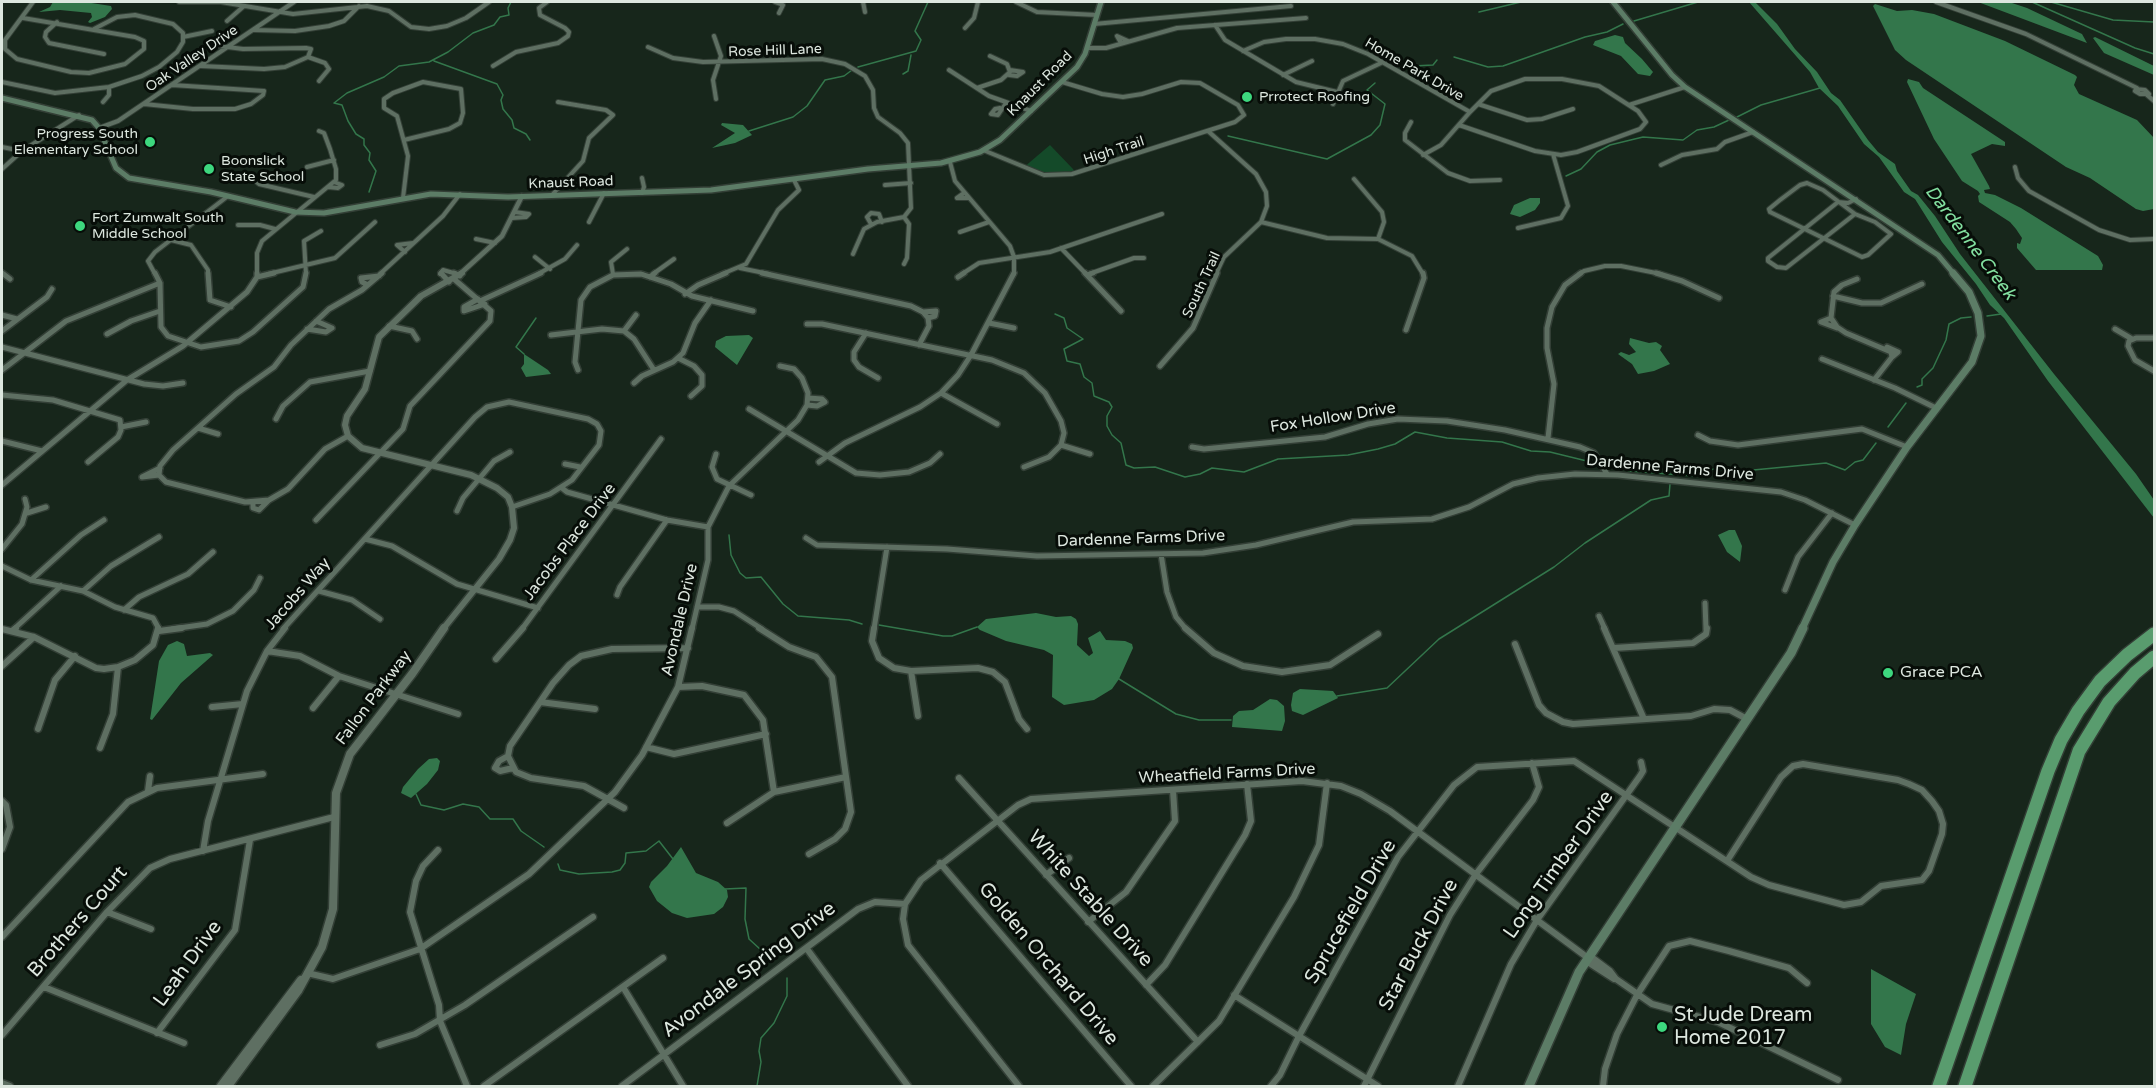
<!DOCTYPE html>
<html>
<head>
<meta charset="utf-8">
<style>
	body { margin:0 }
	#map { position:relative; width:2156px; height:1088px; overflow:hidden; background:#17261b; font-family:"Varela Round",sans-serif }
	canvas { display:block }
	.frame { position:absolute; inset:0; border:3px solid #dde7df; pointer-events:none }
</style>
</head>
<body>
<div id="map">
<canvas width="2156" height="1088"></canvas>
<div class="frame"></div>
</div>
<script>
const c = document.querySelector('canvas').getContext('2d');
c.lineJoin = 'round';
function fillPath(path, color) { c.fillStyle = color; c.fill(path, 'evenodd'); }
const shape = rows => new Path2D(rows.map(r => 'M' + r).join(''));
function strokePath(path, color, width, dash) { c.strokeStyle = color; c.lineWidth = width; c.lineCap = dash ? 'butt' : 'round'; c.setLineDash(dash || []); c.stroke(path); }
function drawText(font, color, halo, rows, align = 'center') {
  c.font = font + ' "Varela Round",sans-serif'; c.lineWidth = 6; c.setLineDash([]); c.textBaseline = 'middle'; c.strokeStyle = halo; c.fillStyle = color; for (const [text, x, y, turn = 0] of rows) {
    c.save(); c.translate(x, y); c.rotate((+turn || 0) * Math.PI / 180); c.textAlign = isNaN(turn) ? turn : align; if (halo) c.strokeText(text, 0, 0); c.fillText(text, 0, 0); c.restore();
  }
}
fillPath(shape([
	[1050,145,1073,169,1075,173,1044,174,1023,168]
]), '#144a29');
fillPath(shape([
	[53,2,85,2,111,6,112,9,105,17,90,23,88,22,92,17,91,13,60,10,39,12,50,7],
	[1749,2,1755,2,1777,24,1795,49,1817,72,1831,93,1840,100,1868,140,1878,152,1895,164,1897,171,1911,191,1918,195,1935,216,1960,254,2054,374,2136,474,2154,500,2154,518,2048,381,2004,318,1990,305,1976,284,1942,242,1915,199,1904,192,1879,157,1864,144,1838,106,1819,88,1810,72],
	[1978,2,2009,2,2027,8,2082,34,2087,43],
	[1875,4,1897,11,1912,10,1934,14,2005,41,2075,75,2077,77,2074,85,2079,94,2137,120,2154,138,2154,209,2143,211,2136,209,2090,178,2066,167,1906,60,1895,50,1873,6],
	[1615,35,1623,37,1625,43,1642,59,1653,72,1650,76,1638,74,1621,56,1593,45,1595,41],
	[2095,37,2154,66,2154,75,2104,53,2093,38],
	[1908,79,1919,82,1923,88,2005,142,2005,146,1992,144,1971,154,1989,186,1990,189,1984,190,1985,193,1995,195,2021,208,2098,256,2103,265,2102,270,2036,270,2017,248,2017,243,2020,244,2022,238,2016,229,2010,222,1979,202,1978,196,1980,194,1978,191,1962,181,1934,139,1907,82],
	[722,123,743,125,752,135,735,143,712,148,735,133,721,125],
	[1530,198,1540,198,1540,203,1535,210,1520,217,1510,214,1514,205],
	[749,335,753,338,737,365,715,347,716,341,726,336],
	[1630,338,1649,343,1656,342,1662,346,1660,350,1670,364,1654,371,1638,374,1632,364,1618,354,1621,352,1629,355,1636,352,1629,344],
	[524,354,548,370,551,374,526,377,521,368,524,364],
	[1729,530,1735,530,1742,546,1740,562,1727,552,1718,535],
	[1036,613,1056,617,1071,616,1076,619,1078,624,1077,645,1089,656,1093,653,1088,638,1100,631,1106,640,1125,641,1132,644,1133,648,1119,679,1112,689,1094,700,1064,705,1052,697,1053,655,1044,650,1006,641,980,630,977,627,986,619],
	[177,641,184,644,187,656,210,653,213,655,181,683,152,720,150,719,151,713,159,661,168,645],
	[1300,689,1333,691,1338,698,1303,715,1292,711,1291,705,1293,693],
	[1270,699,1277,700,1284,706,1285,721,1282,731,1232,727,1233,716,1239,711,1253,710],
	[437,758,440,761,438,770,427,784,411,798,401,793,403,787,418,769,429,759],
	[681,847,696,873,718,882,727,890,728,897,723,907,714,914,687,918,672,913,657,901,649,887,651,882,667,866],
	[1871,969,1916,994,1906,1024,1901,1055,1885,1047,1871,1024]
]), '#33764b');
strokePath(shape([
	[1341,2,1346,2],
	[2032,2,2135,48,2154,54],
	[2051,2,2113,20,2154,22],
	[1479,12,1521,2],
	[1634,21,1698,2],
	[1454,57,1488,67,1503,66,1585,37,1607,32,1623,24],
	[434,61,497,84,503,95,501,100,503,109,512,120,514,128,526,134,530,140],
	[1413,66,1433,65,1437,60],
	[858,67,916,51,921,40,915,31,928,2],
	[903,74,908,71,911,55],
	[334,103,347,93,384,77,399,66,429,62,448,52,473,33,494,25,500,17,509,15,508,8,511,2],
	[334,103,342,105,348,121,356,134,364,139,364,145,370,153,369,160,376,171,369,192],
	[1737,117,1761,105,1820,88],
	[749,131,793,117,807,106,825,80,844,76,852,70],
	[1228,136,1327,159,1371,135,1380,125,1385,104,1367,90,1375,83],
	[1566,176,1581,169,1597,152,1610,145,1643,137,1683,140,1697,130,1714,127,1729,120],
	[1055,314,1064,318,1067,328,1083,339,1064,349,1067,361,1080,364,1084,377,1092,383,1094,396,1109,402,1112,407,1107,416,1107,426,1112,435,1121,443,1126,465,1134,468,1155,467,1185,477,1200,474,1212,468,1244,472,1278,459,1348,455,1378,449,1395,444,1415,432,1447,438,1502,442,1531,451,1550,452,1595,463],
	[1987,316,2001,314],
	[524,354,516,347,536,318],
	[1917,387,1922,385,1922,379,1933,368,1946,340,1949,324,1961,318,1971,317],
	[1888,427,1906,403],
	[1610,465,1629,471,1694,476,1712,469,1743,471,1826,463,1845,470,1855,462,1863,460,1876,443],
	[729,535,731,555,740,573,746,578,761,577,783,604,798,616,849,620,862,624],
	[879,625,943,636,952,636,977,627],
	[1119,679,1176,714,1199,720,1231,720],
	[1337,696,1387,688,1439,639,1554,567,1585,543,1651,500,1669,496,1670,484],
	[416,794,421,805,444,810,463,804,479,807,490,819,513,819,521,831,544,847],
	[558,864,560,870,579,874,612,872,620,870,625,863,626,853,646,851,659,841,673,859],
	[725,889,746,888,745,919,749,939,772,960],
	[757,1086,761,1062,759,1051,761,1038,774,1023,787,996,787,978]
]), '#33764b', 1.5);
const minorFar2 = shape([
	[179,2,221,2,293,14,367,6,389,11,411,27,429,29,447,26,466,18,489,2],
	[775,2,783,5,779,13],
	[863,2,865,12],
	[1016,2,1037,12,1097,15],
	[1936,2,2026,34,2137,88],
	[23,18,135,37,144,41,144,49,125,64,89,73,71,72,17,59,5,49,5,40,33,2],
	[227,21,244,6],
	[57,22,46,32,45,37,49,43,104,54],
	[1094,24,1291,6],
	[1215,25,1225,40,1296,82,1337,92],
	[965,28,974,18,978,2],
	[254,30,295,31,329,26,344,21,359,6],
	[714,36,721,56,713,80,716,99],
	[183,37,212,31],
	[1121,43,1117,36,1128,41],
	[212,45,243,49,306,48,311,49,308,57],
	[648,47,673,58,703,62,822,59,845,64,865,76,873,90,874,108,878,117,900,133,908,143,911,208,904,217,877,222,864,229,853,254],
	[1087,48,1106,48,1177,28,1306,18],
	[1243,51,1264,42,1286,39,1315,39,1343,44,1368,54,1470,112],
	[308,57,325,63,329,69,319,81],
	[201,66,264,69,285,67,308,57],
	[493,66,516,52,558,43,568,36,569,32,565,28,540,15,539,8,547,2],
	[949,70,989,96,1031,111],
	[1009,75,1017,76,1023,72,1010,70],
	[1283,75,1312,61],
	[2,82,55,93,109,87,142,76,159,67,177,52,183,42,183,33,173,24,135,15,117,17,94,29],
	[977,88,1001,80,1010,72,1007,64,990,56],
	[2136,89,2145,90,2149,94,2140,94,2135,91,2136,89],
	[2147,95,2154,101],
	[103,102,109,95,109,87],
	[144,104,193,109,235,109,251,104,263,95,264,91,172,85],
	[1333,104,1343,81,1381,63],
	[1478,104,1527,120,1542,119,1573,109],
	[1629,105,1685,87],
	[1000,108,995,109,991,114,998,115,1006,103],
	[1411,122,1405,133,1405,140,1448,173,1470,181,1500,180],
	[99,128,118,121,294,2],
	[1208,131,1256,174,1266,192,1267,206,1261,222,1224,257,1216,274],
	[2,147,22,151],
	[983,150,1044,175,1072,174,1235,122,1244,115,1238,105,1200,83,1181,82,1142,94,1123,97,1102,94,1062,82],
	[1423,155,1441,145,1470,112,1491,91,1525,79,1562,79,1599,86,1638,111,1646,122,1640,129,1577,152,1561,155,1535,151,1459,125],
	[950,162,955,181,1010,246,1014,257,1014,274],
	[1661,165,1682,155,1717,149,1725,142,1753,132],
	[307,167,334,160],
	[2015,167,2018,178,2029,191,2099,230,2130,240,2154,239],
	[2,169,22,151,79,115],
	[642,178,644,187,642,193],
	[1354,179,1382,212,1384,222,1378,239],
	[254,180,259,184,314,197],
	[1807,183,1823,190,1855,214,1875,222,1891,234,1868,255,1862,257,1770,212,1769,209,1780,200,1800,185,1807,183],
	[885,185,911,183],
	[328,187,338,188,342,185,334,182],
	[964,193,957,198,969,198],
	[552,195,583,161,589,138,613,115,606,110,558,102],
	[403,198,408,156,397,116,384,108,384,99,393,93,423,82,461,89,463,113,460,123,449,129,404,140],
	[1855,214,1786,268,1777,267,1768,261,1768,258,1838,202,1848,203,1856,199],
	[904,217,909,224,907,258,904,264],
	[512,218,526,217,529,214,515,212],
	[589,222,604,193],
	[1261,222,1327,238,1378,239,1412,256,1423,274],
	[871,224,867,217,871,213,879,214,882,222],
	[238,225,260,225,275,229],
	[1518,228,1561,218,1568,206,1553,154],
	[960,232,989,222],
	[476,239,495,243],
	[171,240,191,245,208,270,208,274],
	[1061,248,1086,274],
	[405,252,397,245,413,243],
	[535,257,550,269],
	[740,268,769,274],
	[2,273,4,274],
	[155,274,148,261,155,252,228,196],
	[257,274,257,253,262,241,336,180,336,169,330,149,324,133,319,131],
	[268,274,335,258,375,222],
	[306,274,304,241,321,231],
	[380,274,443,216,460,194],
	[440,274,443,270,457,274],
	[538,274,565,259,577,245],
	[613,274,611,262,627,249],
	[629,274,642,274],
	[653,274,674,259],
	[722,274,746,264,778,210,799,190,794,180],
	[962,274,979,263,1050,252,1162,214],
	[1089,274,1134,258,1144,258],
	[1579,274,1584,271,1605,266,1621,266,1661,274]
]);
const minorFar1 = shape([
	[2,273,10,279],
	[155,273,160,283,161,327,168,336,201,347,239,341,253,332,303,287,306,273],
	[208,273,210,300,231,307],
	[441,273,449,282],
	[454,273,460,276],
	[762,273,911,306,923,312,928,318,929,326,919,345],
	[1085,273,1121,311],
	[1656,273,1682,281,1719,298],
	[1087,275,1093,273],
	[257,277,274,273],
	[650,277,655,273],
	[958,277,964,273],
	[1857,279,1842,285,1834,292,1831,318,1837,327,1846,333,1891,352,1892,357,1874,380],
	[368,285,362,282,361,278,379,276],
	[685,294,698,285,726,273],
	[1833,296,1862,303,1881,303,1922,284],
	[478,299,464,307,464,311,485,304],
	[480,301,541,273],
	[923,312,936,311,935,316,928,318],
	[2,315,17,319],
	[1831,318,1821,322,1837,328],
	[989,323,1014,328],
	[807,324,822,324,992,360,1024,373,1045,393,1061,421,1064,433,1061,445,1049,457,1024,467],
	[389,326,412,331,417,339],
	[307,329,326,332,332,328,316,321],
	[2115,329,2132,339],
	[1406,330,1424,278,1423,273],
	[2,331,47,297,52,289],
	[624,331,636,315],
	[866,333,854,352,854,360,859,367,878,378],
	[107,334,131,321,160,311],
	[551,335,602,329,624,331,634,339,654,370],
	[2154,338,2136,338,2129,341,2128,346,2135,360,2154,371],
	[2,347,144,384,163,386,183,383],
	[1887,347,1898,352,1892,357],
	[678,358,694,366,702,375,702,386,691,396],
	[1822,359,1895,388,1936,408],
	[1160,366,1193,328,1217,273],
	[2,370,66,321,160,283],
	[578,370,575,362,581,300,590,287,613,275,641,274,671,284,692,296,753,311],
	[634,383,642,376,673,362,683,353,695,323,711,300],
	[941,393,997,424],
	[2,395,53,400,120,420,121,430,118,437,88,462],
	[807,405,817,406,825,402,822,399,808,398],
	[749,409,856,473,880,475,909,472,930,463,940,454],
	[276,419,283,406,310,382,370,371],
	[121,427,146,422],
	[198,428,218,434],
	[1698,435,1710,441,1738,445,1862,429,1907,447],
	[348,436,325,449,288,489,269,500,245,502,166,482,159,475,160,466,173,450,236,394,274,367,291,345,329,309,362,290,382,273],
	[1548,438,1554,384,1547,348,1547,328,1552,307,1565,285,1581,273],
	[2,441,42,451],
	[1061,445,1090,454],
	[1192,447,1204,449,1325,437,1368,424,1398,419,1447,421,1505,430,1580,447,1594,453,1607,474],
	[716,454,712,467,717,479,751,495],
	[819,462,845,443,920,407,941,393,958,375,971,355,1014,273],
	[565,464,580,467],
	[159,475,142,477,160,468],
	[2,485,127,380,183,346,247,292,257,277,257,273],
	[562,488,567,492,667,520,708,527],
	[253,503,253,508,259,510,269,500],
	[457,511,463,498,494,461,510,452],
	[27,513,46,507],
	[316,520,403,429,410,406,490,321,491,311,454,279],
	[806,538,817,545,947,549,1037,556,1203,553,1256,545,1353,522,1432,519,1469,507,1513,484,1538,478,1575,474,1618,475,1781,492,1805,500,1855,525],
	[365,539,392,546,457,584,538,608],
	[2,549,22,524,27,507,25,499],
	[1161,554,1167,592,1176,617,1186,629],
	[2,566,31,580,83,591,115,607,153,618,159,629],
	[31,580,81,535,104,520],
	[1785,590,1798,557,1832,513],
	[83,591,111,566,159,537],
	[319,591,352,600,380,619],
	[617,595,620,587,667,520],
	[1705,603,1706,629],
	[697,607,719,607,734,611,762,629],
	[124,610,139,597,188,574,213,552],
	[1599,616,1605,629],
	[14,629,61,586],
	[172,629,207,624,233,611,254,590,260,578],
	[283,629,475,417,487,407,509,402,588,419,597,424,601,431,599,445,572,480,550,494,512,507],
	[522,629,661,439],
	[692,629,708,560,708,527,729,486,798,420,807,405,808,393,802,378,794,369,780,366],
	[874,629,887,547]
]);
const minor = shape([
	[759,628,789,647,816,657,832,677,851,812,845,829,835,839,809,854],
	[874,628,872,641,879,658,894,668,911,671,978,668,993,672,1005,682,1019,719,1027,729],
	[1185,628,1214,653,1243,666,1282,672,1330,665,1378,634],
	[1604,628,1644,719],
	[2,629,34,637,96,668,104,669,118,667,135,660,153,645,158,628],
	[12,631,16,628],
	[159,631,182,628],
	[1515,644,1539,705,1546,713,1563,722,1573,724,1691,716,1714,709,1730,710,1747,719],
	[1614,648,1693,643,1706,634,1707,628],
	[267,651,300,656,339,676,458,714],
	[496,659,523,628],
	[2,666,34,637],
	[911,671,918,716],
	[678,687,702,686,744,695,763,720,774,792],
	[540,702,595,709],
	[212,707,243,704],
	[313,708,339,676],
	[38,729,55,680,75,656],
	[646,747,674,754,766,734],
	[100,748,113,714,118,667],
	[508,756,499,761,495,768,500,771,513,768],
	[959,778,1198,1042],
	[148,791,150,776],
	[2,801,6,805,10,827,2,849],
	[624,808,584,786,531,778,516,772,508,756,510,746,553,683,569,665,581,656,612,649,688,648],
	[727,823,774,792,846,777],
	[438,850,423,866,416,881,410,912,439,1005,440,1021,467,1086],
	[203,851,208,821,247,691,267,651,285,628],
	[940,863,1131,1086],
	[1046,875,1069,858],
	[107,912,151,929],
	[1088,922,1126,892,1175,821,1173,790],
	[2,937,128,802,157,788,263,774],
	[807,949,908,1086],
	[1590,956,1610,971,1616,979,1652,1004,1718,1022,1838,1080],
	[1586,961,1614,979],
	[307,973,333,979,420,949,529,874,615,792,642,755,678,687,692,628],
	[1146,985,1165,965,1245,835,1251,821,1247,784],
	[44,987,184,1043],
	[623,987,683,1086],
	[1234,995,1378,1086],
	[157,1033,235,930,250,840],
	[2,1035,107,912,150,868,170,859,334,817],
	[380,1045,415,1034,465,1005,593,917],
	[2,1083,10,1086],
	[484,1086,663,958],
	[622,1086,858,909,875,902,905,904],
	[1019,1086,908,945,903,919,905,904,921,880,1018,805,1031,799,1302,781,1341,786,1361,794,1390,811,1588,958],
	[1153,1086,1219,1021,1294,897,1319,845,1327,783],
	[1271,1086,1280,1075,1299,1036,1398,857,1454,785,1477,767,1574,761,1751,877,1769,885,1844,905,1861,902,1881,886,1922,880,1929,871,1942,834,1943,824,1939,811,1932,801,1922,790,1909,784,1898,780,1803,764,1793,766,1781,777,1727,861],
	[1364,1086,1450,915,1476,874,1533,800,1539,787,1532,763],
	[1458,1086,1511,964,1537,920,1640,776,1643,771,1641,762],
	[1603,1086,1605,1069,1617,1034,1637,995,1669,946,1690,941,1729,951,1789,968,1807,983]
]);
const tertiaryFar2 = shape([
	[460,274,502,236,522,196]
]);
const tertiaryFar1 = shape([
	[443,629,499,559,510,540,514,528,512,507,508,497,497,488,471,475,362,448,348,436,345,425,347,416,365,389,379,337,421,296,462,273]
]);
const tertiary = shape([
	[221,1086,301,980],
	[228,1086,298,991,322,947,333,909,336,793,350,754,412,674,444,628]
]);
const secondaryFar2 = shape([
	[1613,2,1672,75,1685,87,1938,255,1954,274],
	[2,98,92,120,99,128,116,168,129,178,211,192,295,212,324,213,431,194,508,197,711,190,868,169,941,163,980,152,1000,140,1077,67,1085,54,1101,2]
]);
const secondaryFar1 = shape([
	[1802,629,1833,562,1855,525,1907,447,1972,362,1981,336,1978,313,1969,292,1953,273]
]);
const secondary = shape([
	[1529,1086,1579,972,1791,653,1803,628]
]);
const motorway = shape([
	[1939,1086,2048,771,2061,740,2078,711,2100,681,2127,655,2154,634],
	[1965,1086,2079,751,2109,702,2135,673,2154,657]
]);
strokePath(minorFar2, '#333f36', 6);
strokePath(minorFar1, '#333f36', 8);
strokePath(minor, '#333f36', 9);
strokePath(tertiaryFar2, '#333f36', 7);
strokePath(tertiaryFar1, '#333f36', 9);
strokePath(tertiary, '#333f36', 11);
strokePath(secondaryFar2, '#333f36', 8);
strokePath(secondaryFar1, '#333f36', 10);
strokePath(secondary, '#333f36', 12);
strokePath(motorway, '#333f36', 16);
strokePath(minorFar2, '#5e6f62', 4);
strokePath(minorFar1, '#5e6f62', 5);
strokePath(minor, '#5e6f62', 6);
strokePath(tertiaryFar2, '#5e6f62', 4.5);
strokePath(tertiaryFar1, '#5e6f62', 6);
strokePath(tertiary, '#5e6f62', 8);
strokePath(secondaryFar2, '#5c7c66', 5);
strokePath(secondaryFar1, '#5c7c66', 7);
strokePath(secondary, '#5c7c66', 9);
strokePath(motorway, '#599c6e', 13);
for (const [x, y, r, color] of [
	[1247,97,6,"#3dd77e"],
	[150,142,6,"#3dd77e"],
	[209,169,6,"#3dd77e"],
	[80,226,6,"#3dd77e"],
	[1888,673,6,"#3dd77e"],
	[1662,1027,6,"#3dd77e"]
]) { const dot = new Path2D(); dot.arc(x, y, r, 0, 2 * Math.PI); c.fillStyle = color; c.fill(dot); strokePath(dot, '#070d08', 2); }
drawText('14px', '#dde7df', '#070d08', [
	["Rose Hill Lane",775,51,-2],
	["Oak Valley Drive",192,59,-34],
	["Home Park Drive",1414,70,30],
	["Knaust Road",1040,84,-45],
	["High Trail",1114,151,-18],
	["Knaust Road",571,183,-2],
	["South Trail",1202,285,-65]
]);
drawText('14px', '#dde7df', '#070d08', [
	["Prrotect Roofing",1259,97],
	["Progress South",138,134,"right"],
	["Elementary School",138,150,"right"],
	["Boonslick",221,161],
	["State School",221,177],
	["Fort Zumwalt South",92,218],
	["Middle School",92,234]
], 'left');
drawText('16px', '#dde7df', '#070d08', [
	["Fox Hollow Drive",1333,418,-9],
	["Dardenne Farms Drive",1670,468,5],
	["Dardenne Farms Drive",1141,539,-2],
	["Jacobs Place Drive",570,542,-53],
	["Jacobs Way",298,594,-49],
	["Avondale Drive",680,620,-77],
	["Fallon Parkway",374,698,-53],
	["Wheatfield Farms Drive",1227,774,-3]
]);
drawText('16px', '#dde7df', '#070d08', [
	["Grace PCA",1900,673]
], 'left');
drawText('italic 18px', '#83e0a0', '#070d08', [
	["Dardenne Creek",1970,243,53]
]);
drawText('20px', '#dde7df', '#070d08', [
	["Long Timber Drive",1559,865,-55],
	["White Stable Drive",1090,899,48],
	["Sprucefield Drive",1351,912,-60],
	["Brothers Court",78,922,-49],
	["Star Buck Drive",1419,945,-62],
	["Leah Drive",188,964,-54],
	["Golden Orchard Drive",1048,964,50],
	["Avondale Spring Drive",749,970,-37]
]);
drawText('20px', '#dde7df', '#070d08', [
	["St Jude Dream",1674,1016],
	["Home 2017",1674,1039]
], 'left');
</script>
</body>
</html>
